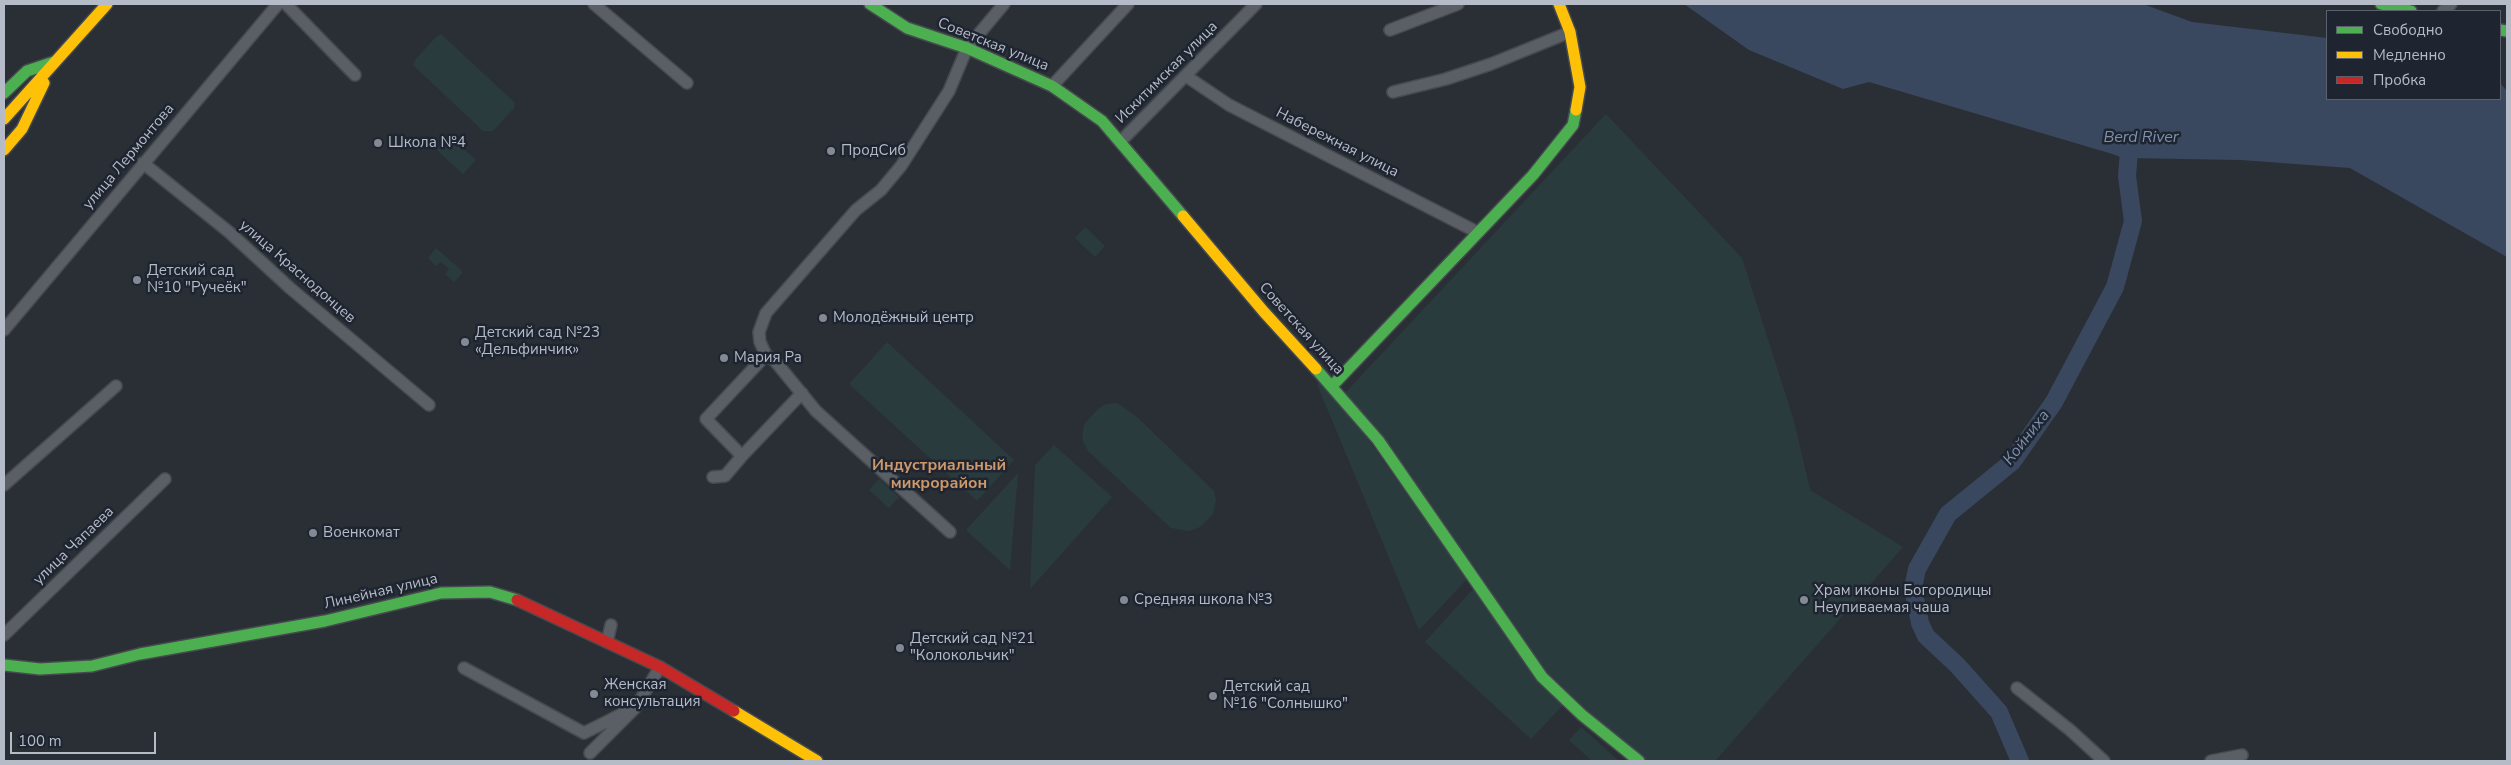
<!DOCTYPE html>
<html>
<head>
<meta charset="utf-8">
<style>
	body { margin:0 }
	#map { position:relative; width:2511px; height:765px; overflow:hidden; background:#2a2f36; font-family:"Nunito Sans",sans-serif }
	canvas { display:block }
	.frame { position:absolute; inset:0; border:5px solid #b5bbc7; pointer-events:none }
	.legend { position:absolute; left:2326px; top:10px; width:175px; height:90px; box-sizing:border-box; background:#1e2531; border:1px solid #5a616d; margin:0; padding:6px 9px; list-style:none; font-size:15px; color:#b5bbc7 }
	.legend li { display:flex; align-items:center; gap:10px; height:25px }
	.legend b { width:25px; border:1px solid #5a616d }
	.scale { position:absolute; left:10px; top:732px; width:146px; height:22px; box-sizing:border-box; border:2px solid #b5bbc7; border-top:0; padding-left:6px; font-size:15px; line-height:18px; white-space:nowrap; color:#b5bbc7; -webkit-text-stroke:4px #1e2531; paint-order:stroke }
</style>
</head>
<body>
<div id="map">
<canvas width="2511" height="765"></canvas>
<div class="frame"></div>
<ul class="legend">
<li><b style="height:6px;background:#4caf50"></b>Свободно</li>
<li><b style="height:6px;background:#ffc107"></b>Медленно</li>
<li><b style="height:6px;background:#c62828"></b>Пробка</li>
</ul>
<div class="scale">100 m</div>
</div>
<script>
const c = document.querySelector('canvas').getContext('2d');
c.lineJoin = 'round';
function fillPath(path, color) { c.fillStyle = color; c.fill(path, 'evenodd'); }
const shape = rows => new Path2D(rows.map(r => 'M' + r).join(''));
function strokePath(path, color, width, dash) { c.strokeStyle = color; c.lineWidth = width; c.lineCap = dash ? 'butt' : 'round'; c.setLineDash(dash || []); c.stroke(path); }
function drawText(font, color, halo, rows, align = 'center') {
  c.font = font + ' "Nunito Sans",sans-serif'; c.lineWidth = 5; c.setLineDash([]); c.textBaseline = 'middle'; c.strokeStyle = halo; c.fillStyle = color; for (const [text, x, y, turn = 0] of rows) {
    c.save(); c.translate(x, y); c.rotate((+turn || 0) * Math.PI / 180); c.textAlign = isNaN(turn) ? turn : align; if (halo) c.strokeText(text, 0, 0); c.fillText(text, 0, 0); c.restore();
  }
}
fillPath(shape([
	[441,34,515,103,514,108,493,131,483,131,413,65,415,60,436,37],
	[1606,114,1742,258,1794,421,1810,490,1903,547,1715,761,1646,761,1546,678,1345,393],
	[448,135,476,160,463,174,436,149],
	[1085,227,1105,246,1095,257,1075,238],
	[436,248,463,272,454,282,445,274,449,269,441,262,436,266,428,258],
	[887,342,1014,460,977,501,849,384],
	[1324,382,1357,424,1467,579,1419,630,1317,384],
	[1117,403,1137,417,1214,491,1216,500,1213,514,1200,527,1189,531,1171,528,1088,451,1082,439,1084,424,1098,409,1106,404],
	[1054,445,1112,497,1030,589,1035,465],
	[1018,473,1010,570,966,530],
	[879,479,899,497,889,508,869,490],
	[1473,589,1563,705,1531,739,1425,642],
	[1581,727,1619,761,1592,761,1569,740]
]), '#2a3b3e');
fillPath(shape([
	[1684,4,2143,4,2192,22,2327,38,2327,99,2500,99,2500,83,2507,91,2507,257,2350,168,2241,160,2126,158,1869,82,1843,89,1749,50]
]), '#3a485f');
strokePath(shape([
	[2020,761,1999,712,1957,665,1926,636,1920,623,1913,588,1917,569,1948,514,2012,462,2054,402,2115,287,2133,221,2127,176,2129,151,2115,145]
]), '#3a485f', 18);
const street = shape([
	[286,4,355,75],
	[594,4,687,83],
	[2443,11,2451,4],
	[1390,30,1458,4],
	[1186,76,1229,105,1477,232],
	[1052,86,1128,4],
	[1393,92,1446,79,1491,64,1570,32],
	[1121,141,1256,4],
	[143,163,229,232,290,288,429,405],
	[4,330,278,4],
	[766,355,706,419,742,456,802,393],
	[713,477,725,476,742,456],
	[4,485,116,386],
	[950,532,816,411,775,361,766,355,760,342,759,332,766,313,856,210,881,190,901,166,949,91,967,48,1004,4],
	[4,635,165,479],
	[607,642,611,625],
	[464,668,584,733,636,707],
	[2017,688,2070,730,2104,761],
	[590,753,636,707,660,667],
	[2211,761,2242,755]
]);
const fast = shape([
	[870,4,907,28,967,48,1052,86,1102,121,1183,216],
	[2381,4,2411,11],
	[2500,30,2507,31],
	[4,93,27,71,54,62],
	[1316,369,1378,440,1542,677,1582,715,1639,761],
	[1332,386,1533,175,1573,125,1576,110],
	[4,665,40,669,92,666,140,654,325,621,441,593,490,592,517,600]
]);
const slow = shape([
	[1559,4,1570,32,1580,87,1576,110],
	[4,119,107,4],
	[4,150,22,129,44,83],
	[1183,216,1264,312,1316,369],
	[734,711,817,761]
]);
const jam = shape([
	[517,600,660,667,734,711]
]);
strokePath(street, '#464a4f', 14);
strokePath(fast, '#464a4f', 14);
strokePath(slow, '#464a4f', 14);
strokePath(jam, '#464a4f', 14);
strokePath(street, '#5a5e65', 11);
strokePath(fast, '#4caf50', 11);
strokePath(slow, '#ffc107', 11);
strokePath(jam, '#c62828', 11);
for (const [x, y, r, color] of [
	[378,143,5,"#848a94"],
	[831,151,5,"#848a94"],
	[137,280,5,"#848a94"],
	[823,318,5,"#848a94"],
	[465,342,5,"#848a94"],
	[724,358,5,"#848a94"],
	[313,533,5,"#848a94"],
	[1124,600,5,"#848a94"],
	[1804,600,5,"#848a94"],
	[900,648,5,"#848a94"],
	[594,694,5,"#848a94"],
	[1213,696,5,"#848a94"]
]) { const dot = new Path2D(); dot.arc(x, y, r, 0, 2 * Math.PI); c.fillStyle = color; c.fill(dot); strokePath(dot, '#1e2531', 2); }
drawText('15px', '#b5bbc7', '#1e2531', [
	["Советская улица",993,45,22],
	["Искитимская улица",1167,73,-45],
	["Набережная улица",1337,143,27],
	["улица Лермонтова",129,157,-50],
	["улица Краснодонцев",297,272,41],
	["Советская улица",1301,329,48],
	["улица Чапаева",74,546,-44],
	["Линейная улица",381,592,-13]
]);
drawText('15px', '#b5bbc7', '#1e2531', [
	["Школа №4",388,143],
	["ПродСиб",841,151],
	["Детский сад",147,271],
	["№10 \"Ручеёк\"",147,288],
	["Молодёжный центр",833,318],
	["Детский сад №23",475,333],
	["«Дельфинчик»",475,350],
	["Мария Ра",734,358],
	["Военкомат",323,533],
	["Храм иконы Богородицы",1814,591],
	["Неупиваемая чаша",1814,608],
	["Средняя школа №3",1134,600],
	["Детский сад №21",910,639],
	["\"Колокольчик\"",910,656],
	["Женская",604,685],
	["консультация",604,702],
	["Детский сад",1223,687],
	["№16 \"Солнышко\"",1223,704]
], 'left');
drawText('italic 16px', '#7e90ac', '#1e2531', [
	["Berd River",2141,138],
	["Койниха",2027,438,-52]
]);
drawText('bold 16px', '#cd986a', '#1e2531', [
	["Индустриальный",939,466],
	["микрорайон",939,484]
]);
</script>
</body>
</html>
